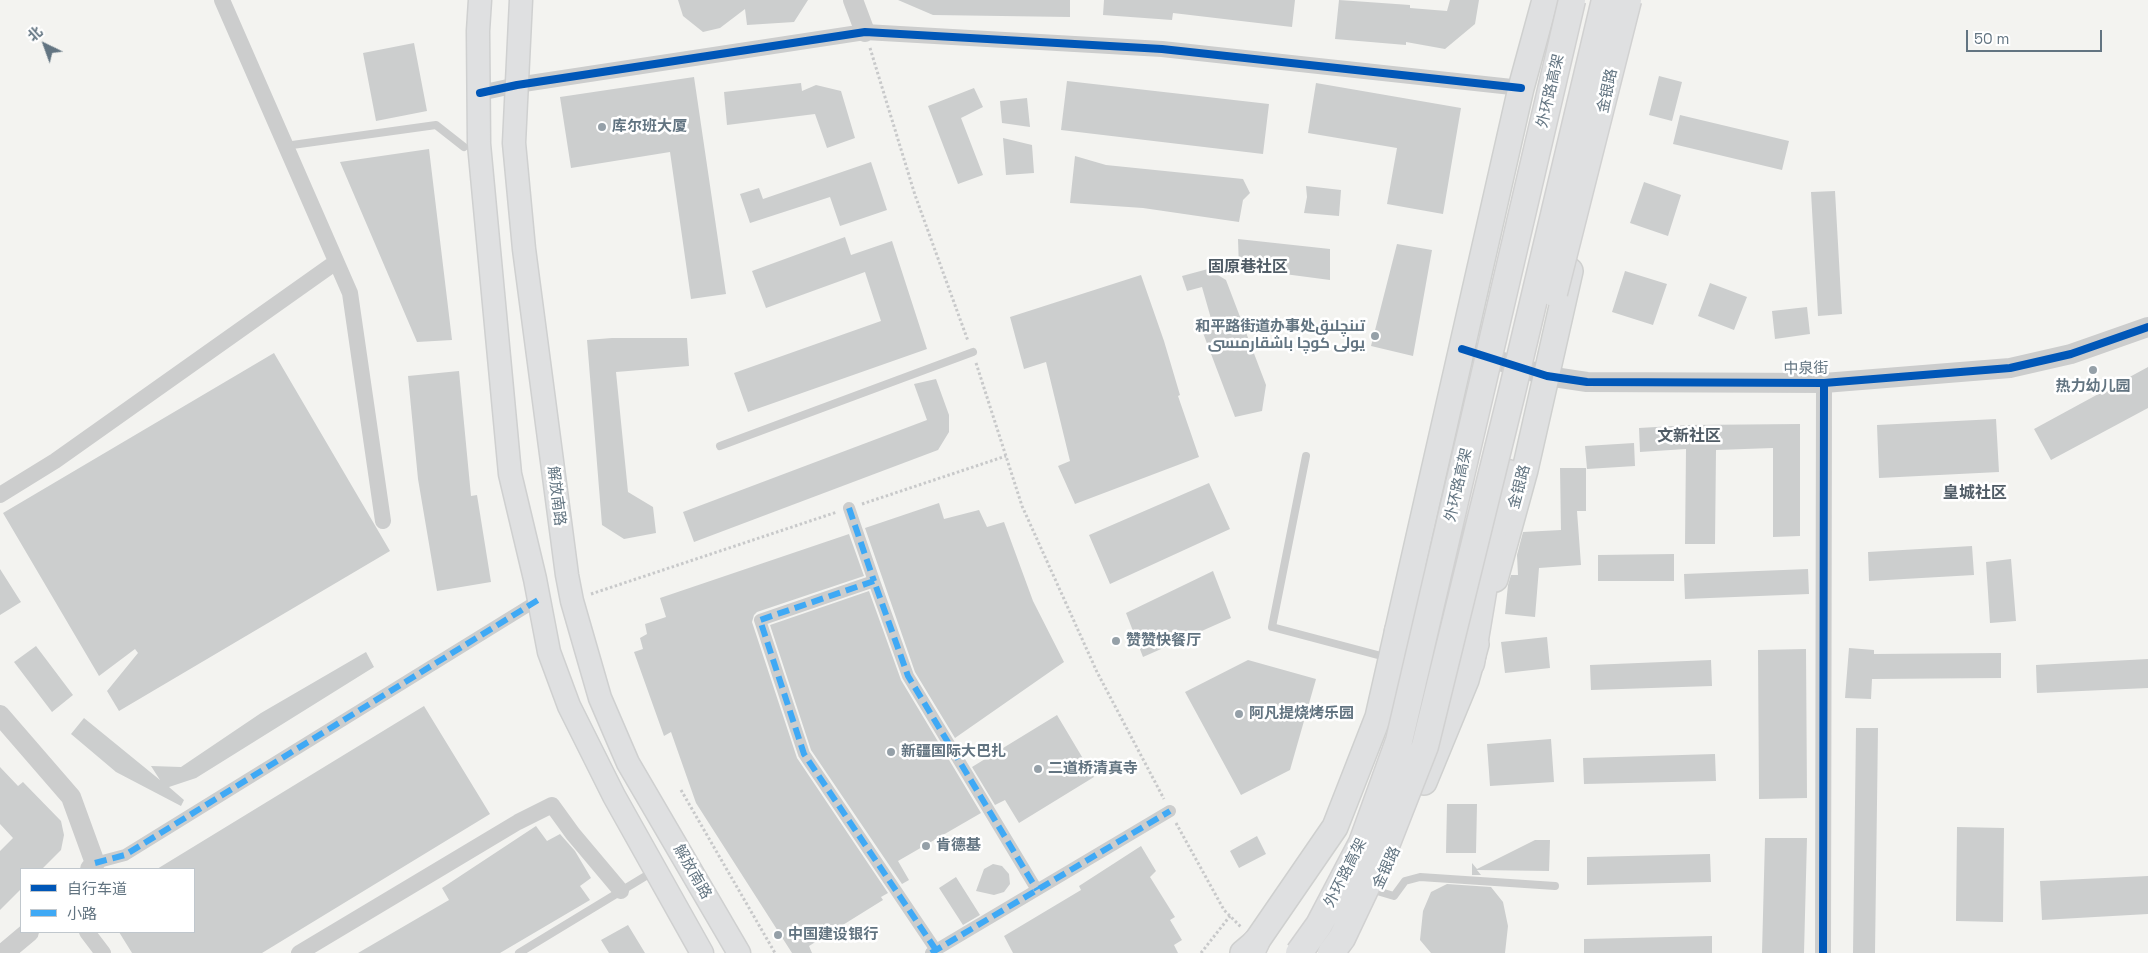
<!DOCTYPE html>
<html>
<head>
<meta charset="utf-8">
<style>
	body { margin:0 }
	#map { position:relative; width:2148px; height:953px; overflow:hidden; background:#f3f3f0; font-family:"Space Grotesk","Noto Sans SC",sans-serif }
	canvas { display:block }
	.legend { position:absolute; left:20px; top:868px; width:175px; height:65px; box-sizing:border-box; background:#fff; border:1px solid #c0c7cd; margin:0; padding:6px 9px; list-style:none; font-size:15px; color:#627481 }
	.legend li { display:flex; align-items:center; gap:10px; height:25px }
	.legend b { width:25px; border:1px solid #c0c7cd }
	.north { position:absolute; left:20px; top:20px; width:50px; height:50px; -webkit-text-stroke:4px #fff; paint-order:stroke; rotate:318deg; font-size:14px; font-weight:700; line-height:20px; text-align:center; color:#627481 }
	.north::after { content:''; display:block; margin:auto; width:18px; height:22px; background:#627481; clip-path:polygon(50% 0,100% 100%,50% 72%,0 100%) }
	.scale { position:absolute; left:1966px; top:30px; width:136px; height:22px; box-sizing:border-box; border:2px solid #627481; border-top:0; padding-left:6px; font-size:15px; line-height:18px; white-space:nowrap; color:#627481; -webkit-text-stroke:4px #fff; paint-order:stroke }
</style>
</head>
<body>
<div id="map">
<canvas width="2148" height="953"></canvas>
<ul class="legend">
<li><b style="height:6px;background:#0057b8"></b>自行车道</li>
<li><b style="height:6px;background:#3fa9f5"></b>小路</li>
</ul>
<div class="north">北</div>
<div class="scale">50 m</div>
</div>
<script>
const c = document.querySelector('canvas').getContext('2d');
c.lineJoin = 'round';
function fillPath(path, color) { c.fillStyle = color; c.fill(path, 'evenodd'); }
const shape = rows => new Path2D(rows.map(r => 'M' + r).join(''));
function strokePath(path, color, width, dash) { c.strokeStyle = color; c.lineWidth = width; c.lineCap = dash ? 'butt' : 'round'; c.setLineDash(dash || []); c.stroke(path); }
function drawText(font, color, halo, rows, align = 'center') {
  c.font = font + ' "Space Grotesk",Cairo,"Noto Sans SC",sans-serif'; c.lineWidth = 5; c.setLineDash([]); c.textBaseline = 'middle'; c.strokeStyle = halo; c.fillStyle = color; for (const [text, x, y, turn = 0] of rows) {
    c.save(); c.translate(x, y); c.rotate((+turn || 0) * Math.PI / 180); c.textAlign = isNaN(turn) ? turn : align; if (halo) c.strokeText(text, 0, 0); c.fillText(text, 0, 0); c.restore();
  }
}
fillPath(shape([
	[678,0,808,0,794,22,747,25,745,9,720,28,703,32,683,16],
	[898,0,1070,0,1070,17,933,15],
	[1104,0,1295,0,1292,27,1173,13,1172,20,1103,15],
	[1339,0,1410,5,1410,8,1447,11,1450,0,1479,0,1475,24,1445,49,1406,42,1406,45,1335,39],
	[414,43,427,111,376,121,363,53],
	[1659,76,1682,82,1672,121,1649,115],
	[694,77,726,294,691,299,670,152,571,168,560,97],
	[1067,81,1269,104,1263,154,1061,130],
	[801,83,802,91,816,85,841,91,855,138,827,148,815,114,727,125,724,92],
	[1316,83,1461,108,1443,214,1387,204,1397,148,1308,133],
	[974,88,983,107,961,118,983,175,958,184,928,106],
	[1027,98,1030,127,1002,123,1000,101],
	[1680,115,1789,141,1782,170,1673,144],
	[1003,138,1032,145,1034,173,1006,175],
	[429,149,452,340,417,342,340,162],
	[1075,156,1106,165,1243,179,1250,193,1243,200,1239,222,1143,208,1070,203],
	[871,162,887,210,840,226,830,197,750,223,740,194,759,188,763,199],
	[1644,182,1681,195,1668,236,1630,223],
	[1306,186,1341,190,1339,216,1304,213,1307,197],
	[1835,191,1842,314,1818,316,1811,192],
	[845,237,851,255,892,241,927,349,748,412,734,373,881,321,865,272,766,308,752,271],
	[1238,239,1330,249,1330,280,1239,268],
	[1397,244,1432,250,1413,356,1371,346],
	[1208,269,1226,280,1266,385,1262,411,1235,417,1200,325,1212,322,1202,287,1187,291,1182,276],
	[1625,271,1667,284,1653,325,1612,312],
	[1141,275,1164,341,1180,395,1178,396,1199,457,1075,504,1058,466,1070,461,1046,362,1024,369,1010,317],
	[1710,283,1747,297,1734,330,1698,316],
	[1807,307,1810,334,1775,339,1772,311],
	[612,338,687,338,689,366,616,372,628,492,653,507,656,533,624,539,602,525,587,340],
	[274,353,390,551,119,711,107,691,138,653,135,649,99,676,3,513],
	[2148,367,2148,408,2051,460,2034,429],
	[459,371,471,496,477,495,491,582,437,591,418,479,408,376],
	[936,379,949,415,949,432,938,450,694,542,683,512,927,420,914,384],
	[1996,419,1999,472,1879,478,1877,425],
	[1800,424,1800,536,1773,537,1773,448,1716,450,1715,544,1685,544,1686,449,1640,452,1639,428,1690,425],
	[1634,443,1635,466,1587,469,1585,446],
	[1560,468,1586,468,1586,511,1577,511,1581,565,1539,568,1535,617,1505,614,1508,585,1511,575,1518,575,1517,555,1523,532,1561,530],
	[1209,483,1230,529,1110,584,1089,535],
	[939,503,944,519,979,510,987,527,1004,522,1033,601,1064,662,955,738,915,672,865,528],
	[849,534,864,576,757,612,754,615,752,622,797,758,888,893,881,897,883,900,809,946,812,953,792,953,696,803,671,732,664,736,634,652,643,649,640,638,647,634,645,624,666,617,660,598],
	[1972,546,1974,575,1869,581,1868,552],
	[1674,554,1674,581,1598,581,1598,555],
	[2011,559,2016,621,1990,623,1986,562],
	[0,569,21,602,0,615],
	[1808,569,1809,594,1685,599,1684,574],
	[1213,571,1231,618,1143,657,1126,613],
	[869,591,901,680,981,813,898,861,909,880,902,884,811,750,770,625],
	[1547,637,1550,668,1505,673,1501,642],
	[36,646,73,695,52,712,14,662],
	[1849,648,1874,650,1874,654,2001,653,2001,678,1872,679,1871,699,1845,698],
	[1806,649,1807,798,1759,799,1758,650],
	[366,652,374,667,196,778,169,787,184,800,181,806,116,772,71,734,84,718,160,780,151,766,181,767,261,713],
	[2148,659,2148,688,2037,693,2036,665],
	[1248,660,1316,679,1290,770,1241,795,1185,692],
	[1711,660,1712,686,1591,690,1590,665],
	[424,706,490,814,262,953,132,953,119,932,194,932,194,869,157,869],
	[1057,715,1094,777,1019,823,1005,800,995,805,972,767],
	[1856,728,1878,728,1875,953,1853,953],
	[1551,739,1554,782,1490,786,1487,744],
	[1715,754,1716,781,1584,784,1583,758],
	[0,767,18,786,23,782,61,821,64,835,61,850,42,869,21,869,21,889,0,910,0,851,13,838,0,824],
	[1447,804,1477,804,1476,853,1446,853],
	[536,826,547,841,560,834,575,851,591,878,580,886,590,900,500,953,358,953,449,900,442,888],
	[1957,827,2004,828,2003,922,1956,921],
	[1257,836,1266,854,1239,868,1230,851],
	[1765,838,1807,838,1804,953,1762,953],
	[1535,840,1550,840,1549,871,1477,870,1481,875,1472,875,1472,863,1477,869],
	[1141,846,1156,871,1150,877,1175,917,1170,920,1182,940,1174,945,1178,953,1013,953,1004,936,1081,890,1079,886],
	[1710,854,1711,882,1587,885,1587,857],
	[993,864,1002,866,1009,874,1010,884,1004,892,994,895,976,891,984,869],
	[2148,876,2148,914,2042,920,2040,881],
	[956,877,980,915,963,925,939,888],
	[1447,884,1491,887,1503,902,1508,926,1505,953,1431,953,1420,940,1423,911,1431,892],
	[628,925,645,953,609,953,601,940],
	[1712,936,1712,953,1584,953,1584,939]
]), '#cccece');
const secondary = shape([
	[480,0,478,31,479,144,510,474,535,579,549,652,569,706,614,796,702,953],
	[521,0,514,143,524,249,567,575,572,601,600,698,628,763,739,953]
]);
const primary = shape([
	[1495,579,1525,470,1570,271],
	[1424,782,1466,680,1476,644],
	[1243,953,1256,942,1335,827,1378,717,1521,88,1545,0]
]);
const trunk = shape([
	[1398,631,1419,579],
	[1471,663,1493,532,1508,473],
	[1251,953,1256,942]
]);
strokePath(secondary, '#cfd0d0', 25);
strokePath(primary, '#cfd0cf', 28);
strokePath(trunk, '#d1d1d1', 29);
strokePath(shape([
	[870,48,915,195,968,341],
	[976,363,1022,506,1097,672,1164,799],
	[862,504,1006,456],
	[591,594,837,512],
	[681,790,775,953],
	[1176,823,1224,910,1241,927],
	[1201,953,1230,916]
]), '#c8c9ca', 3, [2.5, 2.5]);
strokePath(shape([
	[285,146,436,125,464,147],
	[720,446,973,352],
	[1306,456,1272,627,1389,658],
	[1377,891,1394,896,1405,881,1420,877,1555,886],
	[519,953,654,871]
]), '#cccdcd', 8);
strokePath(shape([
	[849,508,874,581],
	[95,863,125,855,538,600],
	[936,950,804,754,760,620,874,581,908,676,1037,890],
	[931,953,1170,811]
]), '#cccdcd', 12);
strokePath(shape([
	[222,0,350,293,383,521],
	[480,93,517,85,865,32,1162,49,1521,88],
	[0,495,55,461,336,262],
	[87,932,103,953],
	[299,953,518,822,552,805,573,834,621,891],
	[1823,953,1824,383]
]), '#cccdcd', 16);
strokePath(shape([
	[853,0,865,32],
	[1462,349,1547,376,1587,382,1824,383,2010,368,2071,354,2148,327],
	[0,715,71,797,95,863,90,869],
	[4,953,29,932]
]), '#cccdcd', 20);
strokePath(secondary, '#dfe0e1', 22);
strokePath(primary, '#dfe0e1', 25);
strokePath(trunk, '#dfe0e1', 26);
const trunkBridge = shape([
	[1554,293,1628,0],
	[1299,953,1319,925,1362,843,1399,741,1572,0],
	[1331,953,1342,938,1387,843,1425,746,1511,396,1605,0]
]);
strokePath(trunkBridge, '#d1d1d1', 29, []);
strokePath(trunkBridge, '#dfe0e1', 26);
strokePath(shape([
	[849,508,874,581],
	[95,863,125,855,538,600],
	[936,950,804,754,760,620,874,581,908,676,1037,890],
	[931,953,1170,811]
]), '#3fa9f5', 6, [12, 6]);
strokePath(shape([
	[480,93,517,85,865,32,1162,49,1521,88],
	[1462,349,1547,376,1587,382,1824,383,2010,368,2071,354,2148,327],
	[1823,953,1824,383]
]), '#0057b8', 8);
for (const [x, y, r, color] of [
	[602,127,5,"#95a0a8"],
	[1375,336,5,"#95a0a8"],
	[2093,370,5,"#95a0a8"],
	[1116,641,5,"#95a0a8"],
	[1239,714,5,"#95a0a8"],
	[891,752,5,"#95a0a8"],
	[1038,769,5,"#95a0a8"],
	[926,846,5,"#95a0a8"],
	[778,935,5,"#95a0a8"]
]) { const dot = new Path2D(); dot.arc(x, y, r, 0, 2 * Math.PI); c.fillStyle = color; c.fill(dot); strokePath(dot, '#fff', 2); }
drawText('15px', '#627481', '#fff', [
	["外环路高架",1551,91,-77],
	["金银路",1608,91,-78],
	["中泉街",1806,369,-1],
	["外环路高架",1459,485,-77],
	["金银路",1520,487,-75],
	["解放南路",556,496,83],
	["金银路",1387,868,-65],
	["解放南路",692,872,60],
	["外环路高架",1346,873,-63]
]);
drawText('bold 15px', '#627481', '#fff', [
	["库尔班大厦",612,127],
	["和平路街道办事处تىنچلىق",1365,327,"right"],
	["يولى كوچا باشقارمىسى",1365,344,"right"],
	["热力幼儿园",2093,387,"center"],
	["赞赞快餐厅",1126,641],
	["阿凡提烧烤乐园",1249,714],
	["新疆国际大巴扎",901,752],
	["二道桥清真寺",1048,769],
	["肯德基",936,846],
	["中国建设银行",788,935]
], 'left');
drawText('bold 16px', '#505c66', '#fff', [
	["固原巷社区",1248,268],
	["文新社区",1689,437],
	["皇城社区",1975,494]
]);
</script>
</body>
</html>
